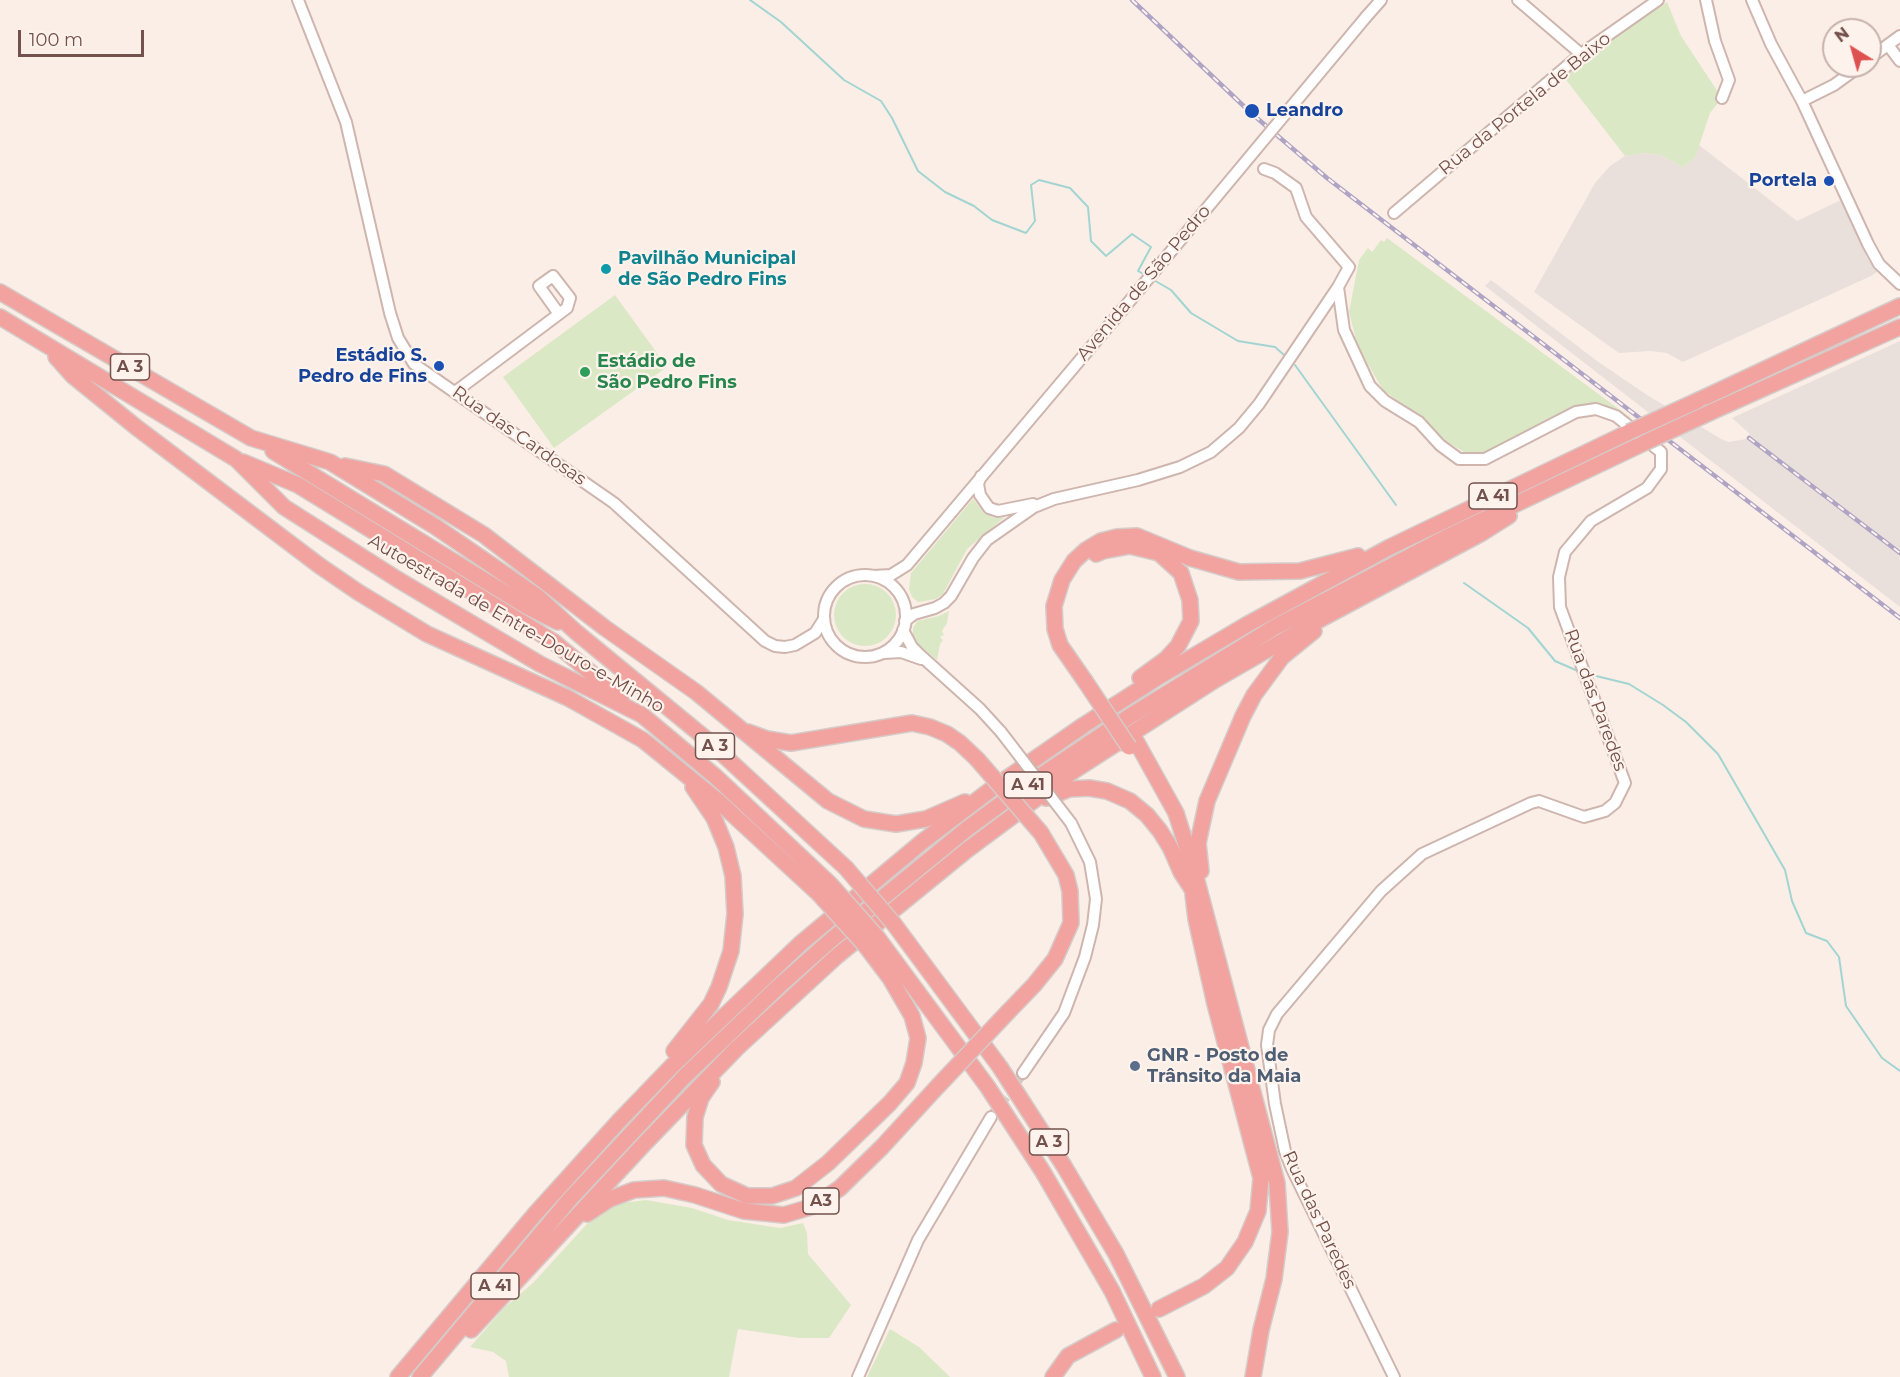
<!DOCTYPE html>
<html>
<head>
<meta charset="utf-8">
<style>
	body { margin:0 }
	#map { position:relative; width:1900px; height:1377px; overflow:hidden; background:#fbeee6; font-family:Montserrat,sans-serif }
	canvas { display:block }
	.north { position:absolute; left:1822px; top:18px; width:60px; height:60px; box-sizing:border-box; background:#fef3ec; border:2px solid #c6b2ac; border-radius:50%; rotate:323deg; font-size:16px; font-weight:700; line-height:24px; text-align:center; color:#73514c }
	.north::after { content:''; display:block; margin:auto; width:21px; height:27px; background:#df5150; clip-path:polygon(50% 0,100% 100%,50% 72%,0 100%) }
	.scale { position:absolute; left:18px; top:30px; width:126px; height:27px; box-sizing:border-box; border:3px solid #73514c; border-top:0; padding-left:8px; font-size:18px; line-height:21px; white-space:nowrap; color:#73514c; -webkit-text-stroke:4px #fef3ec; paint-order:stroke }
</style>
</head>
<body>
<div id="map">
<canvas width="1900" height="1377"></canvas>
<div class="north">N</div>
<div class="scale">100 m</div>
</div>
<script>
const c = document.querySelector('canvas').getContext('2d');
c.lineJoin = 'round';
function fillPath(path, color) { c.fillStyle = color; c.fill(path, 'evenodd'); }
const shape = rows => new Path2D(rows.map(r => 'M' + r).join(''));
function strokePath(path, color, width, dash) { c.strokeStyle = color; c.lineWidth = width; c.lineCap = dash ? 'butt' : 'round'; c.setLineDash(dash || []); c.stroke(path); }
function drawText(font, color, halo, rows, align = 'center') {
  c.font = font + ' Montserrat,sans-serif'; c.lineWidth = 4.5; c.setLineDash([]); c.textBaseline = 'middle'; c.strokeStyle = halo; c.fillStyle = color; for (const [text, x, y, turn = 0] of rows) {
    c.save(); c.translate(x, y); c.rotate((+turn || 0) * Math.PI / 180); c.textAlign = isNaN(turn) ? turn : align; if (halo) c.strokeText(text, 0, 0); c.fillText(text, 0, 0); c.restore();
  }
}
fillPath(shape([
	[1699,145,1797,221,1841,200,1868,259,1877,272,1871,276,1683,362,1667,353,1651,351,1619,353,1534,292,1595,183,1610,166,1625,156,1643,153,1661,155,1683,167,1695,158],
	[1491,280,1597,361,1647,395,1723,440,1729,442,1746,439,1750,434,1732,418,1900,341,1900,607,1485,286]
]), '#e9e0dc');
fillPath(shape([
	[1667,2,1681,36,1722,98,1710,113,1695,158,1683,167,1661,155,1643,153,1625,156,1563,76,1582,59],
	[1387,238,1631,418,1627,420,1603,404,1592,403,1578,405,1486,453,1464,452,1441,438,1427,422,1383,390,1358,347,1349,312,1359,260,1368,248,1372,252,1381,240,1384,242],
	[615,295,667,367,554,448,503,377],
	[973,499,985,514,995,518,1005,517,967,549,943,594,936,599,918,602,912,597,909,589,911,573],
	'834 615a31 31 0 1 1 62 0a31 31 0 1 1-62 0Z',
	[949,611,947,623,942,631,944,635,940,637,943,640,940,644,937,660,919,645,913,636,913,628,917,621,939,616],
	[646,1200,692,1208,728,1220,780,1228,803,1223,807,1233,808,1254,851,1305,829,1338,799,1338,738,1329,729,1377,509,1377,506,1361,493,1352,470,1347,505,1307,533,1283,597,1213,622,1203],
	[890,1329,919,1347,950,1377,867,1377]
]), '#dbe8c5');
strokePath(shape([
	[750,0,781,22,844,80,881,101,892,118,918,171,945,192,974,206,992,220,1026,233,1035,221,1031,185,1039,180,1070,188,1088,207,1091,241,1106,256,1132,234,1151,247,1138,271,1147,276],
	[1152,279,1171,290,1191,313,1238,341,1275,347,1284,355],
	[1295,365,1396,505],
	[1464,583,1528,628,1555,661,1578,671],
	[1592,675,1629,684,1663,705,1686,722,1718,754,1785,870,1792,901,1806,933,1827,941,1839,957,1846,1006,1882,1058,1900,1071]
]), '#a2d5d2', 2);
strokePath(shape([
	[991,1117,1023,1073]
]), '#d9c7c0', 10, [10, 5]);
const minor = shape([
	[298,0,346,122,390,313,398,338,414,364,614,503,765,641,775,646,785,647,795,645,815,633,824,619],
	[1518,0,1581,54],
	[1706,0,1715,41,1729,80,1722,98],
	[1752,0,1771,44,1802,101,1868,244,1879,264,1900,284],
	[1366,17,1381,0],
	[1888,45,1900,61],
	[1870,58,1900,36],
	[1802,101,1834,85,1860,66],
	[1394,213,1581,54,1658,0],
	[1338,287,1344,330,1370,386,1385,401,1419,422,1440,445,1459,459,1485,459,1576,412,1596,409,1616,416,1661,452,1661,469,1647,488,1591,521,1565,552,1559,577,1560,607,1625,783,1615,803,1605,811,1584,817,1539,801,1531,803,1422,854,1381,891,1277,1014,1269,1030,1267,1045,1275,1104,1285,1151,1292,1169,1394,1377],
	[455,392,567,308,570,298,553,276,539,286,559,314],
	[981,476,978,484,980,495,989,508,998,511,1033,504],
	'824 616a41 41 0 1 1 82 0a41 41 0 1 1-82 0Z',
	[873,576,891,575,907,565,1123,309],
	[905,621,914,614,935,608,944,603,951,596,973,558,987,540,1034,507,1054,499,1138,480,1180,467,1211,452,1239,428,1259,404,1338,287,1349,267,1306,217,1296,188,1275,173,1264,169],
	[903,630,912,647,920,655,980,709,1001,732],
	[884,653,901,652,921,659],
	[1023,1073,1064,1013,1085,957,1093,925,1096,899,1090,862,1071,823],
	[858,1377,918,1240,991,1117]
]);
const highway = shape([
	[0,292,251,438,330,462,436,527,538,597,576,632,705,738,846,868],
	[0,317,236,459,284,507,397,579,540,664,642,715,716,777,830,884],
	[56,357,73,376,136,427,320,566,358,592,427,634,568,698,643,740,717,800,819,894],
	[1697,401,1900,306],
	[1711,412,1900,327],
	[273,451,528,607,558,622],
	[243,462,298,485,554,642,621,698],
	[345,466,384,474,484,535,605,628,696,692,828,801,864,819,896,824,926,819,965,802],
	[1096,554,1103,551,1130,546,1159,553,1181,573,1190,600,1191,621,1178,646,1166,659,1140,678],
	[1085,681,1060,645,1055,629,1054,606,1062,580,1074,561,1086,550,1101,541,1117,537,1137,536,1190,558,1239,572,1300,571,1358,556],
	[748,732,767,739,791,743,912,723,930,727,947,734,960,743,977,759],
	[1136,741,1176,813,1194,870,1277,1183,1280,1232,1274,1279,1261,1330,1253,1377],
	[1046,798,1069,789,1089,788,1107,791,1130,801,1147,815,1160,831,1170,847,1181,872,1192,889],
	[1201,871,1198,843,1207,801,1243,716,1254,695,1282,657,1314,631],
	[894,924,1000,1067,1064,1166,1116,1254,1177,1377],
	[877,937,987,1086,1043,1172,1112,1291,1153,1377],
	[1008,1012,1034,985,1055,959,1071,923,1070,891,1066,875,1041,833],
	[674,1051,711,1004,719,987,731,951,735,914,733,876,726,847,714,818,693,787],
	[712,1082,701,1098,695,1117,694,1145,703,1165,721,1184,747,1196,772,1196,796,1188,828,1163,890,1103,907,1083,914,1063,918,1038,912,1016,890,978,865,945],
	[587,1214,610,1199,634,1190,664,1188,695,1195,744,1211,784,1215,814,1206,840,1188,882,1147,938,1086],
	[1159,1309,1204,1286,1227,1268,1245,1242,1258,1211,1261,1178,1215,1004,1196,919,1193,894],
	[471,1330,645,1143,737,1048,837,956,967,850,1072,772,1215,680,1319,620,1482,533,1509,516],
	[398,1377,535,1214,619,1121,672,1066,800,944,922,842,993,788,1084,725,1160,676,1248,624,1390,547,1629,432],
	[420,1377,570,1199,684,1077,779,986,831,940,968,828,1024,787,1127,718,1275,627,1449,536,1644,443],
	[1053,1377,1068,1356,1116,1330]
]);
strokePath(minor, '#ceb6af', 14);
strokePath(highway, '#d5cbc9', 18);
strokePath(minor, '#fff', 10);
strokePath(highway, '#f2a39f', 15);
const rail = shape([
	[1132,0,1251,113,1327,178,1900,618],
	[1749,438,1900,553]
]);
strokePath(rail, '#afa4c4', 4.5);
strokePath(rail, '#fef3ec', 2, [7]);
const minorBridge = shape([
	[1123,309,1366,17],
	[1001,732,1071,823]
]);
const highwayBridge = shape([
	[1629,432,1697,401],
	[1644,443,1711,412],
	[1085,681,1129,747],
	[977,759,1041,833],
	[846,868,894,924],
	[830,884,877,937],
	[819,894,865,945],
	[938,1086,1008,1012]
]);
strokePath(minorBridge, '#ceb6af', 14, []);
strokePath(highwayBridge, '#d5cbc9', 18, []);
strokePath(minorBridge, '#fff', 10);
strokePath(highwayBridge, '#f2a39f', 15);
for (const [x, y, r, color] of [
	[1252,111,8,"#1a4fb4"],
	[1829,181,6,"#1a4fb4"],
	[606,269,6,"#0f9aa8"],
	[439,366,6,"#1a4fb4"],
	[585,372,6,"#2e9e5b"],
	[1135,1066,6,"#5c6f8a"]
]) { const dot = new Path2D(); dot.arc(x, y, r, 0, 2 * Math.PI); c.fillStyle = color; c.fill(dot); strokePath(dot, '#fef3ec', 2); }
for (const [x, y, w] of [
	[130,367,39],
	[1493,496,48],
	[715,746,39],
	[1028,785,48],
	[1049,1142,39],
	[821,1201,36],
	[495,1286,48]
]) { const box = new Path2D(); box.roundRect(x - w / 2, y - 13, w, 26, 4.5); c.fillStyle = '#fef3ec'; c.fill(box); strokePath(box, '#73514c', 1.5); }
drawText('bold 16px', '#73514c', null, [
	["A 3",130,367],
	["A 41",1493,496],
	["A 3",715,746],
	["A 41",1028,785],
	["A 3",1049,1142],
	["A3",821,1201],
	["A 41",495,1286]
]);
drawText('18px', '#73514c', '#fef3ec', [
	["Rua da Portela de Baixo",1525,104,-39],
	["Avenida de São Pedro",1144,283,-50],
	["Rua das Cardosas",519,436,35],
	["Autoestrada de Entre-Douro-e-Minho",516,624,30],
	["Rua das Paredes",1595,700,70],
	["Rua das Paredes",1319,1220,65]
]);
drawText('bold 18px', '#164399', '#fef3ec', [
	["Leandro",1266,111,"left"],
	["Portela",1817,181],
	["Estádio S.",427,356],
	["Pedro de Fins",427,377]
], 'right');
drawText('bold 18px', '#0d838f', '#fef3ec', [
	["Pavilhão Municipal",618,259],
	["de São Pedro Fins",618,280]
], 'left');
drawText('bold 18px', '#27864d', '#fef3ec', [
	["Estádio de",597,362],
	["São Pedro Fins",597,383]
], 'left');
drawText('bold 18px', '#4e5e75', '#fef3ec', [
	["GNR - Posto de",1147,1056],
	["Trânsito da Maia",1147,1077]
], 'left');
</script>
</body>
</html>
